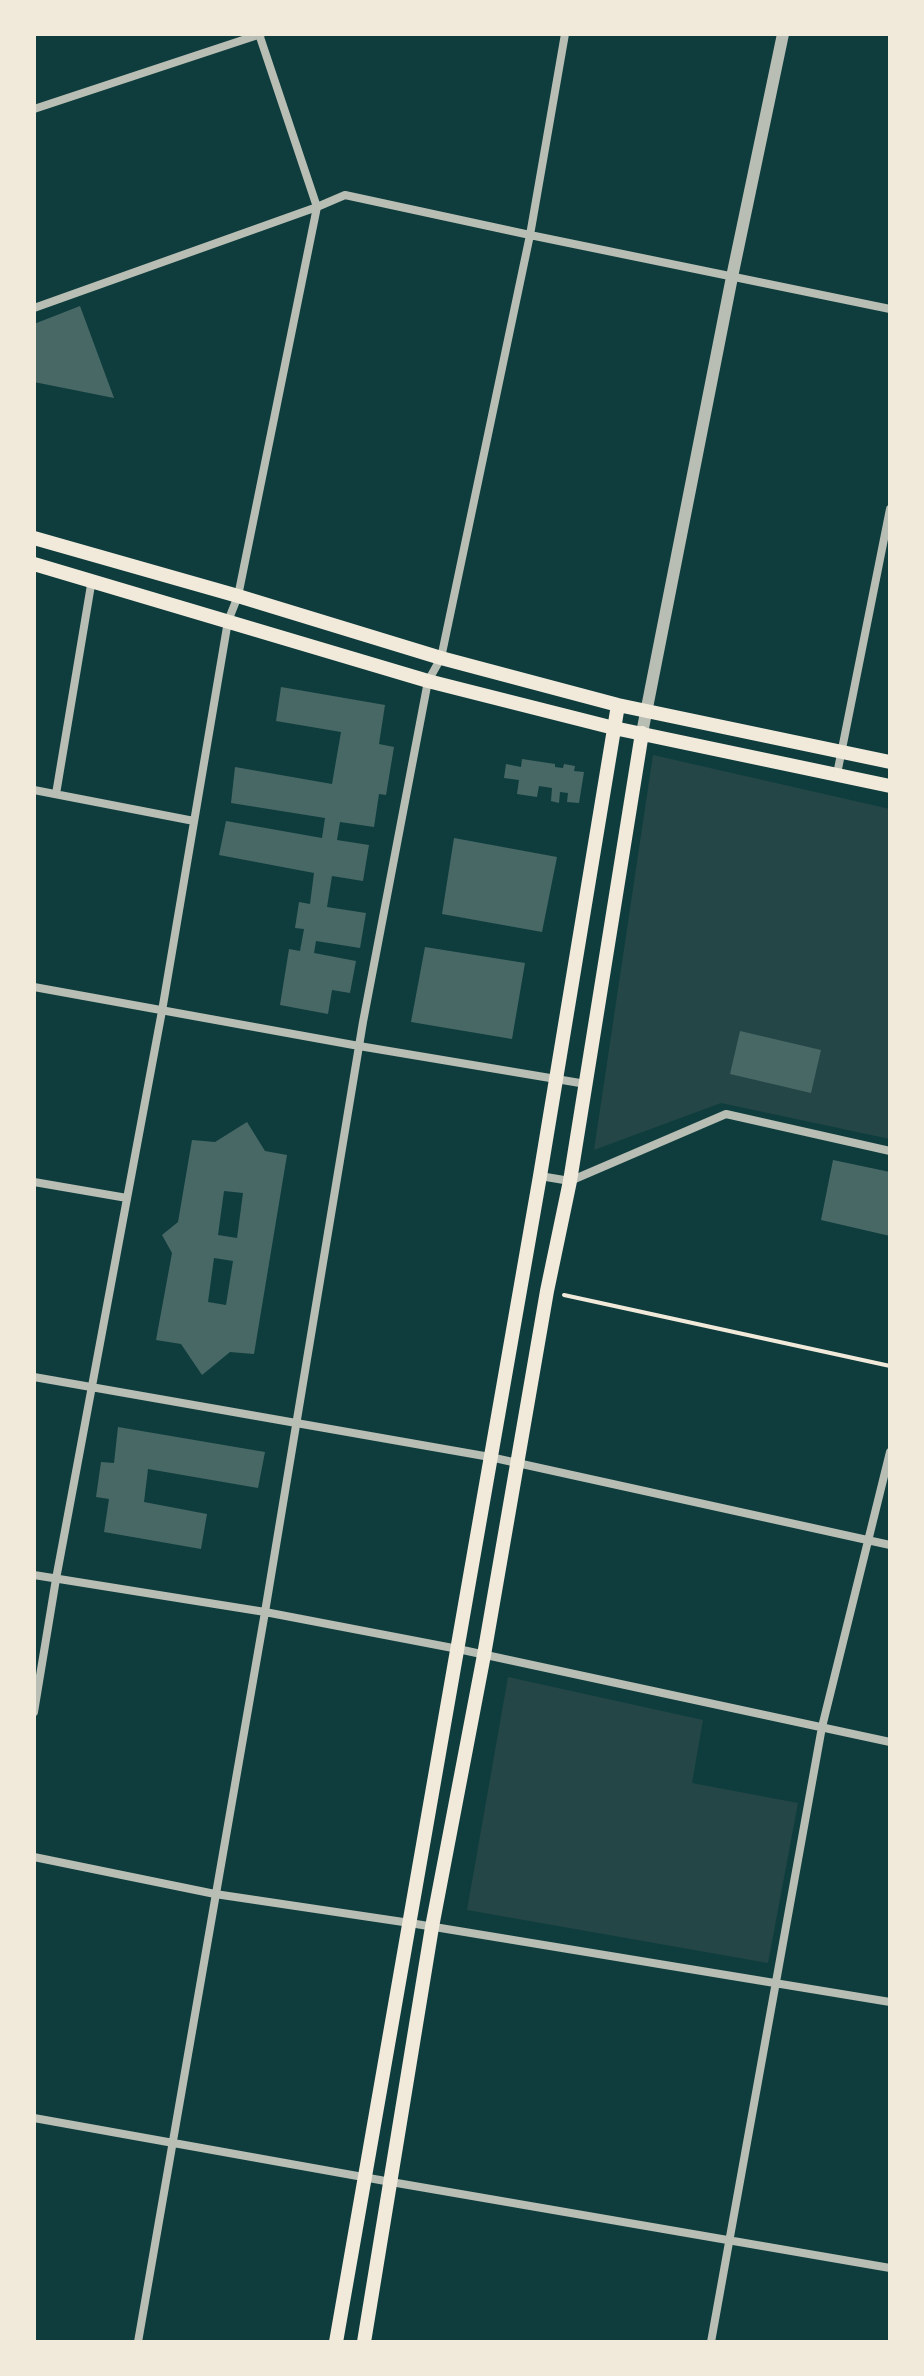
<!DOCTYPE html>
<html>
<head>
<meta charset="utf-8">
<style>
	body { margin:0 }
	#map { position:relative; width:924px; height:2376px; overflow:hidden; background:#0f3d3e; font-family:"Source Sans 3",sans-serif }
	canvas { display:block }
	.frame { position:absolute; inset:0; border:36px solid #f1e9da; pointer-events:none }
</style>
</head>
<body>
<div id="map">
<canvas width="924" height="2376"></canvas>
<div class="frame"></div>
</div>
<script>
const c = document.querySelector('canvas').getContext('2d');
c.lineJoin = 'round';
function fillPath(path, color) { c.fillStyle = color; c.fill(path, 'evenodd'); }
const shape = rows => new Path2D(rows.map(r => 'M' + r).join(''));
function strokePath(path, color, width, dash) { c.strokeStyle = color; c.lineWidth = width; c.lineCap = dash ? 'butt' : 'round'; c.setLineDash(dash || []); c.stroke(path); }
fillPath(shape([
	[653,755,890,809,890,1139,721,1103,594,1150],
	[508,1677,703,1720,692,1783,798,1803,768,1963,467,1910]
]), '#244646');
fillPath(shape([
	[80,306,114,398,34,382,34,324],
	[281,687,385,705,379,744,394,747,386,795,379,794,374,827,340,822,337,840,369,845,363,881,332,876,327,907,366,913,360,948,316,941,314,953,356,961,350,993,332,990,328,1014,280,1005,289,949,300,951,304,929,295,928,299,902,310,904,314,873,219,855,226,821,322,838,325,818,231,803,235,767,332,784,341,732,276,721],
	[522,759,555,764,555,767,563,768,564,764,575,766,574,771,584,772,579,803,567,802,568,793,560,792,559,803,551,801,552,788,539,786,537,797,517,794,519,780,504,778,506,764,521,767],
	[454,838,557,857,542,932,442,914],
	[425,947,525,963,512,1039,411,1022],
	[740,1031,821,1050,811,1093,730,1074],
	[247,1122,265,1151,287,1155,254,1354,230,1352,202,1375,181,1344,156,1340,172,1253,162,1235,178,1222,192,1140,215,1142],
	[224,1191,243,1193,237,1238,218,1235],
	[214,1258,233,1261,226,1305,208,1302],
	[833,1160,890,1172,890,1236,821,1220],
	[118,1427,265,1452,258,1488,148,1469,144,1502,207,1514,201,1549,104,1532,109,1499,96,1497,101,1462,114,1463]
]), '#486865');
strokePath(shape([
	[564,1295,890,1366]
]), '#f1e9da', 4);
strokePath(shape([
	[34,109,261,34],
	[34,308,317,207,345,195,530,235,890,309],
	[837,774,890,509],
	[34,790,194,821],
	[56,794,92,579],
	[34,987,359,1046,586,1084],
	[540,1176,570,1181,726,1114,890,1151],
	[34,1182,127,1198],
	[34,1377,490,1457,890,1545],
	[34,1575,265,1612,458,1649,890,1742],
	[34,1712,56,1579,162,1011,228,621,238,596,317,207,259,34],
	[34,1857,215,1894,410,1923,890,2002],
	[34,2118,391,2182,890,2268],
	[138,2342,265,1612,363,1022,428,681,441,658,530,235,565,34],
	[711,2342,822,1727,890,1452]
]), '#b8beb3', 8);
strokePath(shape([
	[642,733,732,277,783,34]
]), '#b8beb3', 12);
strokePath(shape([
	[34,538,238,596,441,658,618,705,890,762],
	[34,564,428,681,614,728,890,786],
	[336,2342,540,1176,618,705],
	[364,2342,432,1927,484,1655,547,1291,570,1181,642,733]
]), '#f1e9da', 14);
</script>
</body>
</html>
